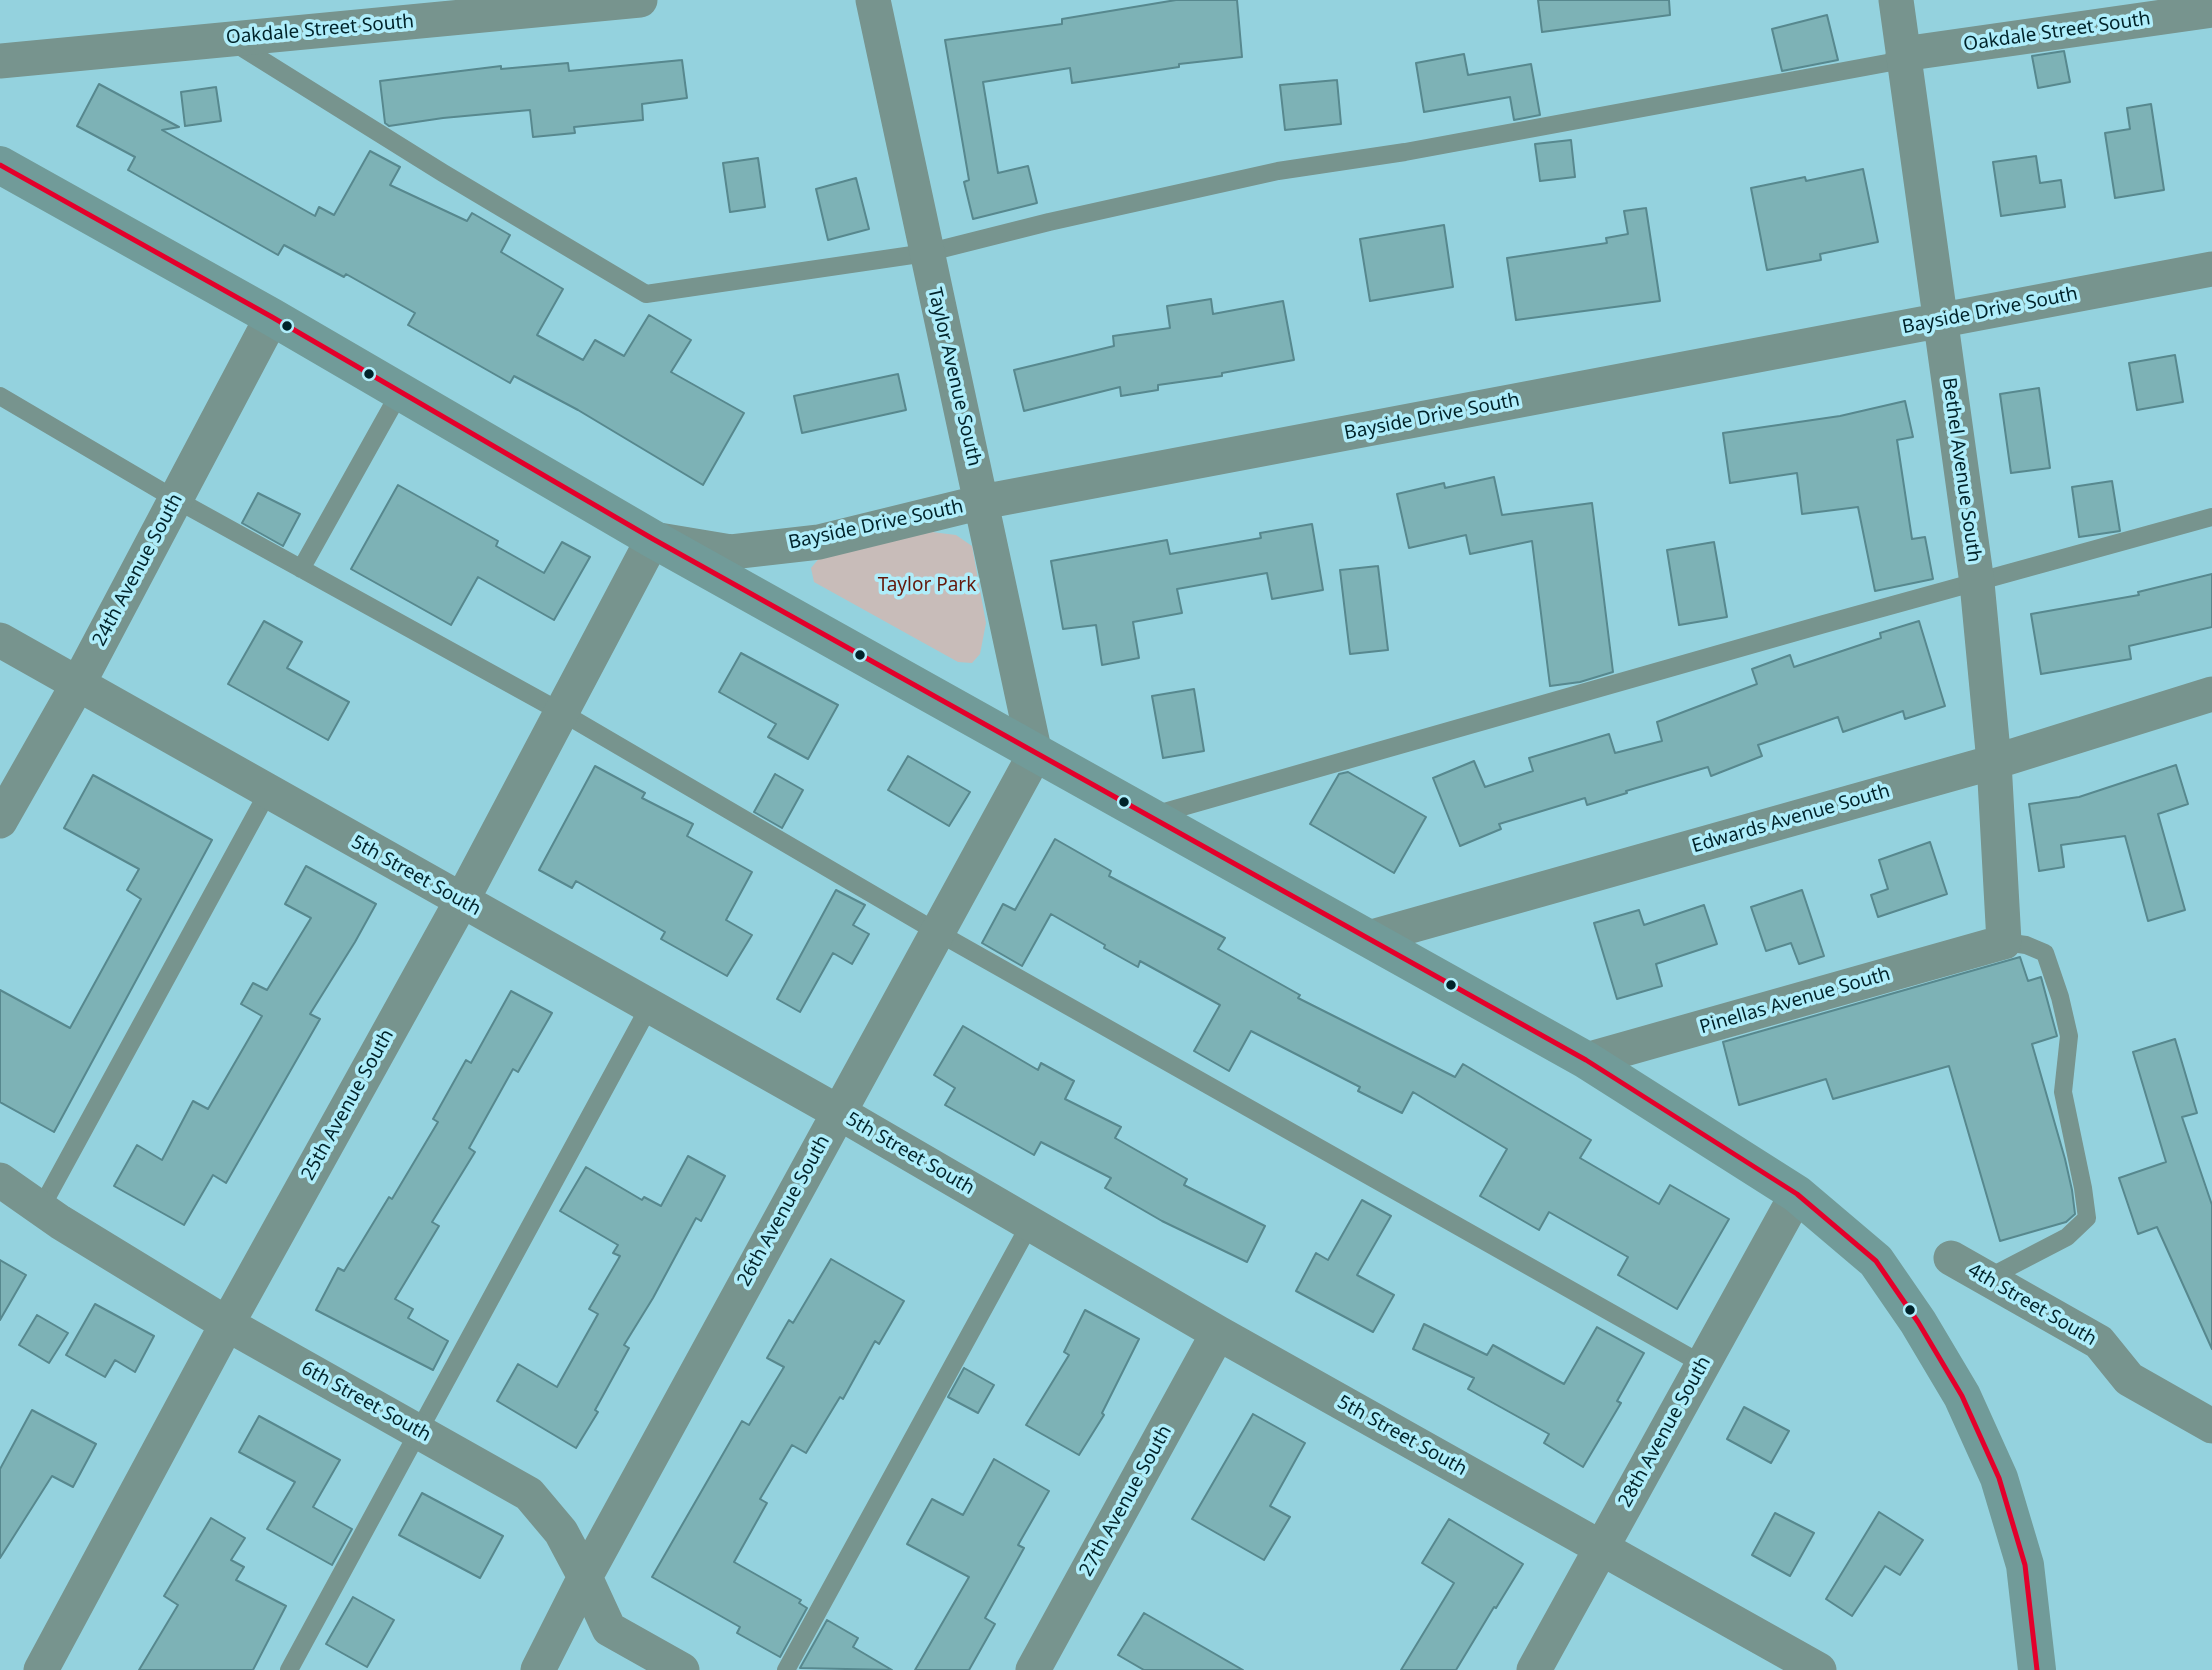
<!DOCTYPE html>
<html>
<head>
<meta charset="utf-8">
<style>
	body { margin:0 }
	canvas { display:block; background:#94d2de }
</style>
</head>
<body>
<canvas width="2212" height="1670"></canvas>
<script>
const c = document.querySelector('canvas').getContext('2d');
c.lineJoin = 'round';
function fillPath(path, color) { c.fillStyle = color; c.fill(path, 'evenodd'); }
const shape = rows => new Path2D(rows.map(r => 'M' + r).join(''));
function strokePath(path, color, width, dash) { c.strokeStyle = color; c.lineWidth = width; c.lineCap = dash ? 'butt' : 'round'; c.setLineDash(dash || []); c.stroke(path); }
function drawText(font, color, halo, rows, align = 'center') {
  c.font = font + ' "Noto Sans",sans-serif'; c.lineWidth = 7; c.setLineDash([]); c.textBaseline = 'middle'; c.strokeStyle = halo; c.fillStyle = color; for (const [text, x, y, turn = 0] of rows) {
    c.save(); c.translate(x, y); c.rotate((+turn || 0) * Math.PI / 180); c.textAlign = isNaN(turn) ? turn : align; if (halo) c.strokeText(text, 0, 0); c.fillText(text, 0, 0); c.restore();
  }
}
fillPath(shape([
	[932,532,956,535,972,546,986,623,980,654,972,663,958,662,814,582,811,568,821,556]
]), '#c8bcb9');
const building = shape([
	[1176,0,1237,0,1242,57,1179,64,1179,67,1072,83,1070,68,983,82,998,173,1028,166,1037,203,973,219,964,182,969,180,945,40,1062,24,1062,19,1176,0],
	[1538,0,1669,0,1670,15,1542,32,1538,0],
	[1827,15,1838,60,1782,71,1772,29,1827,15],
	[2064,51,2070,82,2038,88,2032,56,2064,51],
	[1464,54,1468,75,1531,64,1540,115,1514,120,1510,97,1424,112,1416,63,1464,54],
	[682,60,687,98,642,104,643,120,574,127,575,133,533,137,530,110,443,118,389,126,385,123,380,81,501,66,501,69,568,63,569,71,682,60],
	[1337,80,1341,124,1285,130,1280,85,1337,80],
	[99,84,179,127,162,130,315,216,319,207,334,215,370,151,400,167,390,185,467,221,472,213,510,235,501,252,563,289,537,335,583,360,595,340,624,356,649,315,691,340,671,372,744,413,703,485,578,410,514,376,510,383,408,325,415,313,346,274,344,277,284,245,278,255,128,170,135,157,77,126,99,84],
	[216,87,221,121,185,126,181,92,216,87],
	[2151,104,2164,190,2115,198,2105,133,2130,129,2127,108,2151,104],
	[1571,140,1575,177,1540,181,1535,144,1571,140],
	[2036,156,2040,183,2061,180,2065,207,2001,216,1993,162,2036,156],
	[758,158,765,207,730,212,723,163,758,158],
	[1863,169,1878,242,1820,254,1821,260,1767,270,1751,188,1805,177,1806,181,1863,169],
	[856,178,869,229,828,240,816,189,856,178],
	[1646,208,1660,301,1516,320,1507,258,1607,243,1606,238,1628,234,1624,211,1646,208],
	[1444,225,1453,287,1370,301,1360,239,1444,225],
	[1211,299,1213,314,1283,301,1294,360,1222,373,1222,376,1158,385,1158,390,1121,396,1120,387,1024,411,1014,370,1114,346,1113,336,1170,328,1167,306,1211,299],
	[2175,355,2183,402,2137,410,2129,363,2175,355],
	[898,374,906,410,802,433,794,396,898,374],
	[2039,388,2050,468,2011,473,2000,394,2039,388],
	[1905,401,1913,437,1897,440,1912,539,1925,537,1933,579,1875,591,1858,507,1802,514,1797,473,1730,483,1723,433,1840,416,1905,401],
	[1494,477,1502,515,1592,503,1613,672,1580,682,1550,686,1532,541,1470,554,1466,535,1409,548,1397,494,1444,483,1445,488,1494,477],
	[2112,481,2120,531,2079,537,2072,487,2112,481],
	[398,485,498,541,496,546,544,573,562,542,590,557,554,620,478,577,451,625,351,569,398,485],
	[258,493,300,514,283,546,242,523,258,493],
	[1312,524,1323,590,1272,599,1267,573,1177,589,1182,613,1133,622,1139,658,1102,665,1096,625,1063,629,1051,561,1167,540,1170,554,1261,538,1260,533,1312,524],
	[1714,542,1727,617,1679,625,1667,550,1714,542],
	[1378,566,1388,650,1350,654,1340,570,1378,566],
	[2212,574,2212,627,2129,646,2131,659,2041,674,2031,614,2139,595,2138,592,2212,574],
	[264,621,302,642,287,668,349,702,328,740,228,684,264,621],
	[1919,621,1945,706,1905,719,1903,711,1843,732,1838,717,1758,745,1762,756,1711,776,1708,767,1626,791,1627,793,1587,805,1585,798,1499,824,1501,829,1460,846,1433,778,1474,761,1485,787,1533,771,1529,758,1609,734,1615,753,1662,741,1657,722,1757,684,1752,669,1790,655,1794,667,1881,638,1880,633,1919,621],
	[741,653,838,705,808,759,768,737,776,724,719,692,741,653],
	[1194,689,1204,751,1163,758,1152,696,1194,689],
	[908,756,970,792,949,826,888,790,908,756],
	[2176,765,2188,804,2158,814,2185,910,2148,921,2125,836,2061,845,2064,867,2039,871,2029,804,2079,797,2176,765],
	[595,766,645,793,642,798,693,824,687,836,752,872,726,920,752,935,727,976,661,939,665,932,576,881,572,888,539,870,595,766],
	[1348,772,1426,817,1394,873,1310,824,1339,774,1348,772],
	[775,774,803,790,782,828,754,812,775,774],
	[93,775,212,840,54,1132,0,1102,0,990,70,1028,141,899,127,890,139,869,64,828,93,775],
	[1055,839,1111,871,1109,876,1225,938,1218,949,1300,995,1298,998,1455,1077,1463,1064,1591,1140,1580,1158,1659,1204,1670,1185,1729,1219,1677,1309,1618,1275,1628,1257,1549,1212,1539,1230,1480,1196,1507,1149,1413,1092,1402,1113,1358,1091,1360,1087,1251,1031,1229,1071,1194,1051,1220,1005,1140,961,1138,967,1104,948,1105,945,1051,914,1022,966,982,943,1003,904,1015,910,1055,839],
	[1930,842,1947,894,1878,917,1871,895,1888,889,1879,860,1930,842],
	[306,866,376,904,355,942,310,1014,320,1019,226,1183,213,1175,184,1225,114,1186,137,1145,162,1160,193,1101,208,1109,262,1016,241,1004,253,983,267,990,311,918,285,904,306,866],
	[836,890,865,905,853,925,869,934,852,964,833,953,800,1012,777,999,836,890],
	[1802,890,1824,956,1799,964,1791,943,1766,951,1751,907,1802,890],
	[1704,905,1717,944,1656,964,1662,986,1617,999,1594,923,1639,910,1644,925,1704,905],
	[2020,957,2028,981,2041,977,2057,1036,2032,1044,2065,1159,2072,1190,2075,1214,2066,1222,2000,1241,1949,1066,1833,1099,1826,1079,1739,1105,1723,1042,2020,957],
	[511,991,552,1013,518,1072,513,1069,469,1148,475,1152,432,1222,439,1226,395,1299,413,1309,408,1318,448,1341,433,1370,316,1310,338,1268,344,1271,389,1197,392,1199,438,1122,433,1119,466,1060,471,1063,511,991],
	[963,1026,1038,1070,1041,1063,1074,1081,1065,1099,1121,1127,1115,1138,1187,1179,1184,1185,1265,1226,1247,1262,1162,1221,1105,1188,1111,1178,1041,1142,1034,1155,945,1105,955,1088,934,1075,963,1026],
	[2175,1039,2197,1113,2182,1117,2212,1205,2212,1349,2157,1227,2138,1234,2119,1178,2166,1162,2133,1052,2175,1039],
	[688,1156,725,1176,701,1221,696,1218,653,1298,624,1345,629,1348,595,1410,598,1412,576,1448,497,1401,518,1364,557,1387,598,1314,589,1309,620,1256,613,1253,618,1245,560,1211,586,1167,642,1200,644,1197,661,1206,688,1156],
	[1362,1200,1391,1216,1357,1275,1394,1295,1373,1332,1296,1291,1316,1253,1328,1260,1362,1200],
	[831,1259,904,1301,879,1344,875,1341,843,1399,840,1397,806,1453,792,1445,760,1499,767,1503,734,1562,801,1600,799,1603,807,1608,780,1657,737,1633,740,1627,652,1577,742,1421,749,1425,784,1367,767,1358,789,1320,793,1323,831,1259],
	[0,1260,26,1275,0,1320,0,1260],
	[95,1304,154,1336,135,1372,115,1360,105,1377,66,1355,95,1304],
	[1085,1310,1139,1339,1102,1413,1104,1415,1079,1455,1026,1425,1069,1355,1064,1352,1085,1310],
	[37,1315,68,1333,49,1363,19,1345,37,1315],
	[1424,1324,1487,1355,1493,1345,1564,1384,1597,1327,1644,1353,1617,1401,1621,1403,1583,1467,1544,1443,1549,1434,1468,1389,1474,1378,1413,1349,1424,1324],
	[964,1368,994,1385,978,1413,948,1397,964,1368],
	[1744,1407,1789,1431,1771,1463,1727,1439,1744,1407],
	[32,1410,96,1444,73,1487,52,1476,0,1558,0,1469,32,1410],
	[1253,1414,1305,1443,1270,1506,1290,1517,1264,1560,1192,1519,1253,1414],
	[259,1416,340,1460,313,1507,352,1529,332,1565,267,1529,295,1482,239,1452,259,1416],
	[994,1459,1049,1491,1018,1545,1024,1548,985,1618,995,1624,969,1670,915,1670,969,1577,907,1544,932,1499,963,1515,994,1459],
	[422,1493,503,1536,480,1578,399,1535,422,1493],
	[1879,1512,1923,1540,1900,1575,1885,1566,1852,1616,1826,1599,1879,1512],
	[1775,1513,1814,1533,1790,1576,1752,1555,1775,1513],
	[211,1518,245,1538,231,1560,244,1567,236,1580,286,1606,253,1670,139,1670,178,1605,164,1596,211,1518],
	[1449,1519,1523,1564,1496,1608,1494,1607,1456,1670,1401,1670,1454,1583,1422,1563,1449,1519],
	[353,1597,394,1620,367,1667,326,1644,353,1597],
	[1144,1613,1243,1670,1144,1670,1118,1655,1144,1613],
	[827,1620,858,1638,853,1647,892,1670,800,1668,827,1620]
]);
fillPath(building, '#7db2b6');
strokePath(building, '#57888e', 2);
strokePath(shape([
	[233,42,443,173,646,294,926,253,1049,222,1278,171,1405,152,1903,60],
	[0,396,175,499,561,712,937,932,1702,1364],
	[301,569,400,392],
	[1154,815,1824,624,2212,517],
	[41,1208,268,792],
	[1988,1278,2067,1237,2087,1218,2083,1188,2063,1092,2069,1036,2060,997,2045,953,2026,945,2004,942],
	[289,1670,649,1007],
	[786,1670,1030,1224]
]), '#77948e', 18);
strokePath(shape([
	[1903,54,2212,10],
	[0,61,640,0],
	[0,640,838,1112,1218,1333,1819,1670],
	[0,821,78,684,272,317],
	[1368,938,1994,762,2212,694],
	[1586,1060,2004,942,1994,762,1977,583,1896,0],
	[0,1180,60,1222,227,1324,529,1494,561,1532,585,1577,609,1629,682,1670],
	[1951,1258,2099,1342,2129,1379,2212,1426],
	[41,1670,227,1324,461,902,653,539,731,552,819,542,982,502,2212,269],
	[538,1670,585,1577,1035,754,873,0],
	[1033,1670,1218,1333],
	[1534,1670,1797,1194]
]), '#77948e', 35);
strokePath(shape([
	[0,165,272,317,653,539,1586,1060,1797,1194,1876,1261,1918,1322,1962,1396,1999,1478,2025,1565,2037,1670]
]), '#719b99', 38);
strokePath(shape([
	[0,165,272,317,653,539,1586,1060,1797,1194,1876,1261,1918,1322,1962,1396,1999,1478,2025,1565,2037,1670]
]), '#e4002b', 5);
for (const [x, y, r, color] of [
	[287,326,6,"#00232a"],
	[369,374,6,"#00232a"],
	[860,655,6,"#00232a"],
	[1124,802,6,"#00232a"],
	[1451,985,6,"#00232a"],
	[1910,1310,6,"#00232a"]
]) { const dot = new Path2D(); dot.arc(x, y, r, 0, 2 * Math.PI); c.fillStyle = color; c.fill(dot); strokePath(dot, '#afedfa', 2.5); }
drawText('19px', '#00232a', '#afedfa', [
	["Oakdale Street South",320,30,-5],
	["Oakdale Street South",2057,32,-8],
	["Bayside Drive South",1990,311,-11],
	["Taylor Avenue South",954,377,77],
	["Bayside Drive South",1432,417,-11],
	["Bethel Avenue South",1961,470,82],
	["Bayside Drive South",876,525,-12],
	["24th Avenue South",138,570,-62],
	["Edwards Avenue South",1791,819,-16],
	["5th Street South",416,876,29],
	["Pinellas Avenue South",1795,1001,-16],
	["25th Avenue South",348,1105,-61],
	["5th Street South",910,1154,30],
	["26th Avenue South",784,1211,-61],
	["4th Street South",2032,1305,30],
	["6th Street South",366,1402,29],
	["28th Avenue South",1665,1432,-61],
	["5th Street South",1402,1436,29],
	["27th Avenue South",1126,1501,-61]
]);
drawText('19px', '#64190c', '#afedfa', [
	["Taylor Park",927,586]
]);
</script>
</body>
</html>
